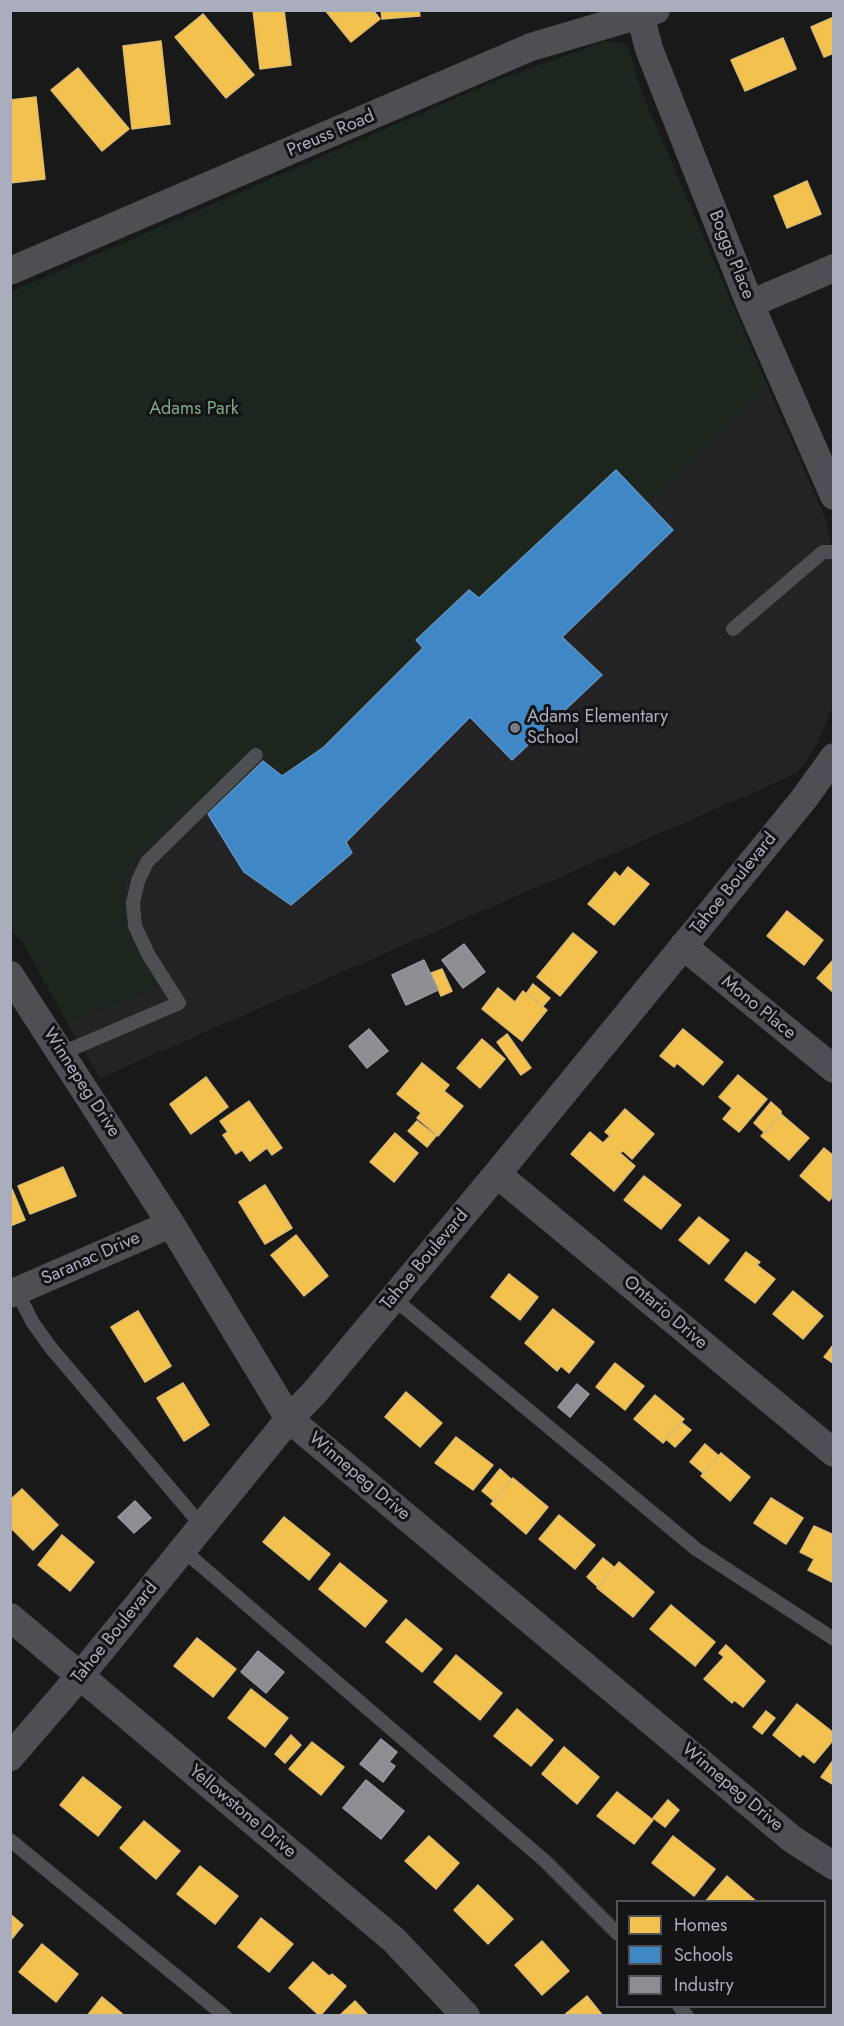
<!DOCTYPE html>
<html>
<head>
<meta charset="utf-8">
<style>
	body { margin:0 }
	#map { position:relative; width:844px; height:2026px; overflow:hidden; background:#19191a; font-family:Jost,sans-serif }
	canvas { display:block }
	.frame { position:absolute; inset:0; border:12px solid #aaaebc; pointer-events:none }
	.legend { position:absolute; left:616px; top:1900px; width:210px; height:108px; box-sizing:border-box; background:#141316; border:2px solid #505158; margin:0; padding:8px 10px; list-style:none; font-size:18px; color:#aaaebc }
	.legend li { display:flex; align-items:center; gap:12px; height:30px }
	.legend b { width:30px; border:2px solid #505158 }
</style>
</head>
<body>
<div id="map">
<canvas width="844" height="2026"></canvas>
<div class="frame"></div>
<ul class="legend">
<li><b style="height:16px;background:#f2c14e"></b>Homes</li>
<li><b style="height:16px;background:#3f88c5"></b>Schools</li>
<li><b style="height:16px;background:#8d8d92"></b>Industry</li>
</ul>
</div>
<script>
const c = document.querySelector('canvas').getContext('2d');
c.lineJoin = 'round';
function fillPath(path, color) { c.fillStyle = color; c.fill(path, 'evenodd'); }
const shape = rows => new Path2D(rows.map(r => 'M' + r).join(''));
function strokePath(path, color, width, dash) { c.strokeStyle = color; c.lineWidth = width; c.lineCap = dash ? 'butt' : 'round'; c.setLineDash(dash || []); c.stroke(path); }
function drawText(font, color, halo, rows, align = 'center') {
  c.font = font + ' Jost,sans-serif'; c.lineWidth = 6; c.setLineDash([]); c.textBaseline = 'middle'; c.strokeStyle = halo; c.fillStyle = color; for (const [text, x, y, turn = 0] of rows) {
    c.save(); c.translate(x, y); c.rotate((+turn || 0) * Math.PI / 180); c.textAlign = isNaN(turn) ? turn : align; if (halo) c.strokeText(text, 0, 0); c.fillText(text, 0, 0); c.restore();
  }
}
fillPath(shape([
	[516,352,648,502,767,385,825,517,833,553,833,705,818,742,798,773,100,1078,67,1023,160,985,125,918,122,889,130,862,197,798]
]), '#232326');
fillPath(shape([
	[605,41,621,42,628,46,641,90,767,385,648,502,616,470,479,598,469,590,416,639,423,648,324,747,282,776,263,761,208,814,197,798,130,862,122,889,125,918,160,985,67,1023,23,943,11,931,10,292,498,80]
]), '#1d251f');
const homes = shape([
	[253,10,284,10,291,65,260,69,253,10],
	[325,10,373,10,380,19,351,42,325,10],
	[381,10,419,10,420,16,382,19,381,10],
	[203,14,254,75,226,98,175,37,203,14],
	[834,17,834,53,824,57,811,27,834,17],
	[783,38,796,69,745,91,731,60,783,38],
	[161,41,170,124,132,129,123,46,161,41],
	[78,68,129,129,102,151,51,90,78,68],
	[36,97,45,179,10,183,10,100,36,97],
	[807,181,821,214,787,228,774,196,807,181],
	[628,867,649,884,614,925,588,904,615,872,620,877,628,867],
	[787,911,823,940,804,965,767,936,787,911],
	[573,933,597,952,560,996,537,977,573,933],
	[834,959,834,993,817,978,834,959],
	[442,969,452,991,441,996,431,973,442,969],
	[533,984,550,998,543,1006,526,994,533,984],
	[498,988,515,1002,523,991,547,1010,522,1041,482,1009,498,988],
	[683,1029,723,1062,703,1085,677,1063,674,1067,660,1056,683,1029],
	[507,1034,531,1068,521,1075,497,1042,507,1034],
	[482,1039,505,1059,480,1088,457,1068,482,1039],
	[422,1063,449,1085,444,1091,463,1106,438,1136,417,1118,421,1113,397,1094,422,1063],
	[738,1075,767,1099,739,1132,723,1119,732,1108,719,1097,738,1075],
	[206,1077,228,1107,191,1134,170,1104,206,1077],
	[249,1101,282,1148,272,1155,267,1148,250,1161,242,1150,236,1154,223,1135,228,1132,220,1121,249,1101],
	[771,1102,781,1111,781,1114,765,1133,754,1123,771,1102],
	[625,1109,654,1134,632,1159,623,1151,620,1153,635,1166,614,1191,571,1154,590,1132,603,1143,610,1136,605,1132,625,1109],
	[781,1114,809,1138,789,1160,761,1136,781,1114],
	[417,1121,436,1136,427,1147,408,1131,417,1121],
	[395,1133,418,1153,394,1182,370,1162,395,1133],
	[824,1148,834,1156,834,1195,829,1201,800,1176,824,1148],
	[63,1167,76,1196,30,1214,18,1186,63,1167],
	[644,1176,681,1205,661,1229,624,1200,644,1176],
	[265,1185,292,1228,265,1244,239,1202,265,1185],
	[12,1189,25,1220,10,1226,10,1190,12,1189],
	[699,1217,729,1240,709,1264,679,1240,699,1217],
	[296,1235,328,1276,304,1296,271,1255,296,1235],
	[746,1252,760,1262,757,1265,775,1279,755,1303,725,1280,746,1252],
	[509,1274,538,1297,520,1320,491,1297,509,1274],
	[793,1291,823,1316,803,1339,773,1314,793,1291],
	[553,1309,594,1342,569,1373,561,1366,557,1371,525,1343,553,1309],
	[138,1311,171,1366,145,1382,111,1327,138,1311],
	[834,1344,834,1364,824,1357,834,1344],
	[615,1363,644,1386,625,1410,596,1387,615,1363],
	[183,1383,209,1425,184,1441,157,1398,183,1383],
	[406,1392,442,1423,420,1447,385,1417,406,1392],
	[655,1395,684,1419,663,1443,634,1419,655,1395],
	[681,1422,691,1430,675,1447,666,1439,681,1422],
	[456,1437,493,1465,473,1490,435,1463,456,1437],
	[705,1444,719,1456,703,1473,690,1462,705,1444],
	[721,1453,750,1477,730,1501,701,1476,721,1453],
	[500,1469,511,1479,494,1501,482,1491,500,1469],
	[513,1478,548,1507,526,1534,491,1504,513,1478],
	[22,1489,58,1525,33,1550,10,1527,10,1500,22,1489],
	[771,1498,803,1518,786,1544,754,1523,771,1498],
	[559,1515,595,1545,575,1569,539,1539,559,1515],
	[284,1517,330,1554,309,1580,263,1542,284,1517],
	[814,1526,834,1535,834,1583,808,1570,814,1559,800,1552,814,1526],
	[62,1535,94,1562,70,1591,38,1565,62,1535],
	[603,1558,614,1567,598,1587,587,1577,603,1558],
	[619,1562,654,1592,633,1617,597,1588,619,1562],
	[340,1563,387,1601,365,1627,319,1589,340,1563],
	[671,1605,715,1642,695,1666,650,1629,671,1605],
	[406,1619,442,1649,422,1672,386,1642,406,1619],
	[197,1638,236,1669,213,1697,174,1666,197,1638],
	[726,1645,765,1681,743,1707,734,1700,732,1703,704,1679,724,1657,719,1653,726,1645],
	[456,1655,502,1693,480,1720,434,1682,456,1655],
	[251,1689,288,1718,265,1747,228,1718,251,1689],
	[797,1704,834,1733,834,1739,814,1763,803,1754,800,1757,773,1735,797,1704],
	[517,1709,553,1740,531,1766,494,1736,517,1709],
	[766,1711,775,1718,762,1734,753,1727,766,1711],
	[291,1735,301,1745,285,1763,275,1754,291,1735],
	[312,1742,344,1767,321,1795,289,1769,312,1742],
	[564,1747,599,1777,577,1804,542,1774,564,1747],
	[834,1759,834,1785,821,1777,834,1759],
	[83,1777,121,1807,98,1836,60,1805,83,1777],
	[617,1792,653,1820,634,1844,597,1816,617,1792],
	[668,1800,679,1810,665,1827,653,1818,668,1800],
	[144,1821,180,1851,156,1879,120,1848,144,1821],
	[429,1836,459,1863,436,1889,405,1861,429,1836],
	[673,1836,715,1869,694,1896,652,1863,673,1836],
	[200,1866,238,1896,215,1924,177,1894,200,1866],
	[727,1876,757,1902,705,1902,727,1876],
	[478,1885,513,1919,488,1944,454,1910,478,1885],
	[10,1914,23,1925,10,1941,10,1914],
	[261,1918,293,1944,269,1972,238,1947,261,1918],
	[542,1941,569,1971,542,1995,515,1965,542,1941],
	[42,1944,78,1974,56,2002,19,1972,42,1944],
	[313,1962,329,1976,332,1974,346,1986,320,2016,289,1988,313,1962],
	[587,1996,603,2016,563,2016,587,1996],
	[102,1997,125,2016,87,2016,102,1997],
	[355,2001,369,2016,339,2016,355,2001]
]);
fillPath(homes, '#f2c14e');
strokePath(homes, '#dcbb6f', 1.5);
const schools = shape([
	[616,470,673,530,562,637,602,675,512,760,470,717,346,842,352,853,291,905,244,872,208,814,263,761,282,776,324,747,423,648,416,640,469,590,479,598,616,470]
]);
fillPath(schools, '#3f88c5');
strokePath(schools, '#5f93c2', 1.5);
const industry = shape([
	[464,944,485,972,463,988,442,960,464,944],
	[424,960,438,990,406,1005,392,975,424,960],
	[369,1029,388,1051,367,1068,349,1046,369,1029],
	[577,1384,589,1394,570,1417,558,1407,577,1384],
	[135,1501,151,1518,134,1533,118,1517,135,1501],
	[258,1651,284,1672,266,1693,241,1672,258,1651],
	[381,1739,397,1752,389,1762,395,1766,383,1782,360,1764,381,1739],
	[366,1780,404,1811,381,1839,343,1808,366,1780]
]);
fillPath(industry, '#8d8d92');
strokePath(industry, '#96979f', 1.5);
strokePath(shape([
	[733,629,823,552,834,552],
	[62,1053,179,1003,148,954,135,926,133,903,138,881,147,862,256,755],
	[17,1292,33,1323,51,1348,202,1526],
	[393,1298,696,1549,834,1639],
	[183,1550,545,1861,618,1934],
	[10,1840,225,2016],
	[679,2006,687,2016]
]), '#4d4f53', 14);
strokePath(shape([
	[639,10,649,49,750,304,834,496],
	[10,271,531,47,656,10],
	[750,304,834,268],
	[683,946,834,1069],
	[10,975,171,1224,289,1419,792,1839,834,1866],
	[497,1174,834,1453],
	[10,1294,171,1224],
	[10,1617,394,1940,466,2016],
	[10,1757,80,1676,289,1419,315,1392,497,1174,803,800,834,757]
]), '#4d4f53', 28);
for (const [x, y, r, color] of [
	[515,728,6,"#777a83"]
]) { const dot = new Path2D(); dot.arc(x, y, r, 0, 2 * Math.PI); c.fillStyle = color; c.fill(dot); strokePath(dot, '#141316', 2); }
drawText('18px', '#aaaebc', '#141316', [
	["Preuss Road",331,134,-23],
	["Boggs Place",731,255,68],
	["Tahoe Boulevard",734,884,-51],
	["Mono Place",758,1008,39],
	["Winnepeg Drive",81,1083,57],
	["Saranac Drive",91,1259,-24],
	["Tahoe Boulevard",425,1260,-50],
	["Ontario Drive",665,1313,40],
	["Winnepeg Drive",359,1477,40],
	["Tahoe Boulevard",115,1633,-51],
	["Winnepeg Drive",732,1788,40],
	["Yellowstone Drive",242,1812,40]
]);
drawText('18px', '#7fa884', '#141316', [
	["Adams Park",194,410]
]);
drawText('18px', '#aaaebc', '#141316', [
	["Adams Elementary",527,718],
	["School",527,739]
], 'left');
</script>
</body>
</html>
